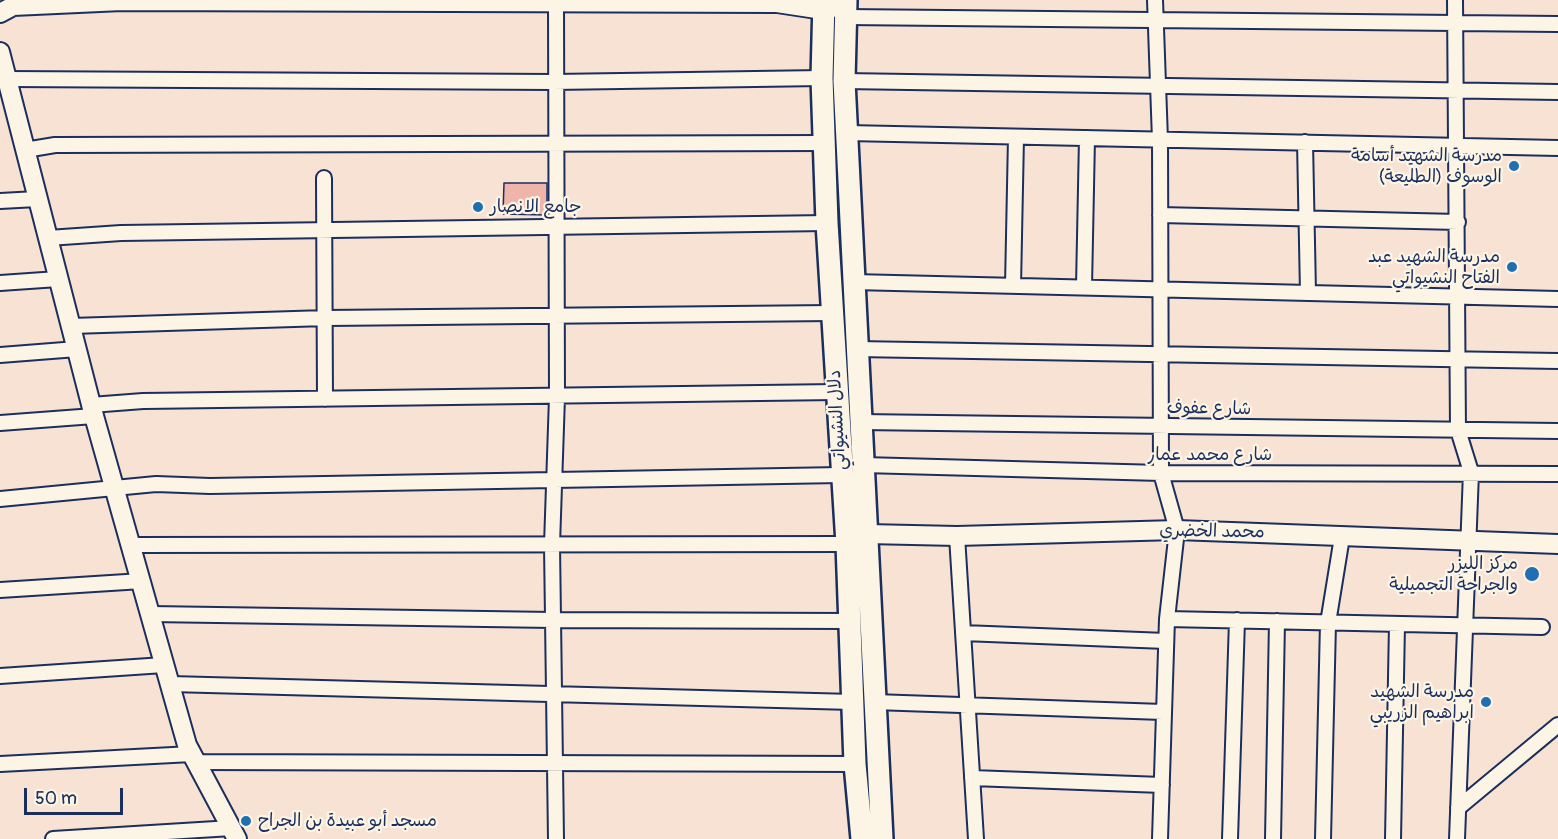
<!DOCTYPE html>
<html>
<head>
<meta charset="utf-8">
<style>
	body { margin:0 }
	#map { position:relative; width:1558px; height:839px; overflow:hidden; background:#f8e2d3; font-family:Pangolin,sans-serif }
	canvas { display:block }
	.scale { position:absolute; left:24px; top:788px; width:99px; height:27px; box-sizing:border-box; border:3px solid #1b2f5e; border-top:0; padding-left:8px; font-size:18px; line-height:21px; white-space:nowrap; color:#1b2f5e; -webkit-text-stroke:4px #fcf5e5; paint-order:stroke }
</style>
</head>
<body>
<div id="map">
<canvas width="1558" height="839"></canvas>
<div class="scale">50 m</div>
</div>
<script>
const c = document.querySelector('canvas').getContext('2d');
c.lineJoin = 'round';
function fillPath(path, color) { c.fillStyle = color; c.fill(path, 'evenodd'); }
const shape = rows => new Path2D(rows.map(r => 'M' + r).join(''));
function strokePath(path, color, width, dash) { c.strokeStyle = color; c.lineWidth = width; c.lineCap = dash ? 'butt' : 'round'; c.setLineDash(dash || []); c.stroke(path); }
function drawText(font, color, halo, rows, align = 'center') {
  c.font = font + ' Pangolin,"Playpen Sans Arabic",sans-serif'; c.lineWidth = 4.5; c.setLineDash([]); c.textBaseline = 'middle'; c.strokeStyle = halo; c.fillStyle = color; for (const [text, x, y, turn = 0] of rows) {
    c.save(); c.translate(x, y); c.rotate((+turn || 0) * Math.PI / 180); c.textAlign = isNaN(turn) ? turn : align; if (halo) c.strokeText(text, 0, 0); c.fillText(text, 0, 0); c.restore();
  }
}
const building = shape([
	[504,183,547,183,547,215,503,214,504,183]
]);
fillPath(building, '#efb5aa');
strokePath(building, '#1b2f5e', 1.5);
const street = shape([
	[1155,0,1160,140,1161,473,1177,530,1167,619,1160,839],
	[1455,0,1458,430,1471,472,1457,839],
	[556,2,557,397,552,545,556,839],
	[845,17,1558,24],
	[7,79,554,82,822,78],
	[844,81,1558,92],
	[847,133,1558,148],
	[1305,142,1308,293],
	[25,150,55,145,825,143],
	[324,178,325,399],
	[0,201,37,199],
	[1160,215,1458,222],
	[48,238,121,233,827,223],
	[853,282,1558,299],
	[0,283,58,279],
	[1013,286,1016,137],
	[1084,287,1087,138],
	[71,326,326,318,832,313],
	[856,349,1558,361],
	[0,355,77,349],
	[91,405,143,401,837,392],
	[860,422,1558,431],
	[0,423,94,416],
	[863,465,1161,473,1558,474],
	[0,499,156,484,210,486,841,475],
	[957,536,976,839],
	[133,545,847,544],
	[0,590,142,581],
	[150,614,553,620,849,621],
	[1167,619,1542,627],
	[963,633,1166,641],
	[0,676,164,665],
	[170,684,853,702],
	[874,702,1163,712],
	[197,762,855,764],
	[0,764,192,754],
	[972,778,1162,785],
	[1458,808,1558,725],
	[53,839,232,828],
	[1230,839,1237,620],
	[1273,839,1277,621],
	[1323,839,1328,623,1342,537],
	[1393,839,1397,624]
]);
const secondary = shape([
	[0,13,13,6,122,1,777,3,823,10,846,5],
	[0,52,94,416,187,745,237,839],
	[867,534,957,536,1177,530,1558,544]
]);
const primary = shape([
	[824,0,822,78,827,223,847,544,855,764,862,839],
	[846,0,844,81,882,839]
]);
strokePath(street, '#1b2f5e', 18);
strokePath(secondary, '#1b2f5e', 22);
strokePath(primary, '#1b2f5e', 26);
strokePath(street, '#fcf5e5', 14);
strokePath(secondary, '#fcf5e5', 18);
strokePath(primary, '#fcf5e5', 21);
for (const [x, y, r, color] of [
	[1514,166,6,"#1f6fb2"],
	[478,207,6,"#1f6fb2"],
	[1512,267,6,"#1f6fb2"],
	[1532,574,8,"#1f6fb2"],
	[1486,702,6,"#1f6fb2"],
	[246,821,6,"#1f6fb2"]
]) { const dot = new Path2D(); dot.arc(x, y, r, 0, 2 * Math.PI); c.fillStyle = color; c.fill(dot); strokePath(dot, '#fcf5e5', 2); }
drawText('18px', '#1b2f5e', '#fcf5e5', [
	["مدرسة الشهيد أسامة",1502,156],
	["الوسوف (الطليعة)",1502,177],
	["جامع الانصار",490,207,"left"],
	["مدرسة الشهيد عبد",1500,257],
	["الفتاح النشيواتي",1500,278],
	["مركز الليزر",1518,564],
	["والجراحة التجميلية",1518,585],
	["مدرسة الشهيد",1474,692],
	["ابراهيم الزريبي",1474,713],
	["مسجد أبو عبيدة بن الجراح",258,821,"left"]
], 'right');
drawText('18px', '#1b2f5e', '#fcf5e5', [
	["شارع عفوف",1209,409,1],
	["دلال النشيواتي",838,420,-93],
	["شارع محمد عمار",1210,455],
	["محمد الخضري",1212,532,1]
]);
</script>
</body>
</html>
